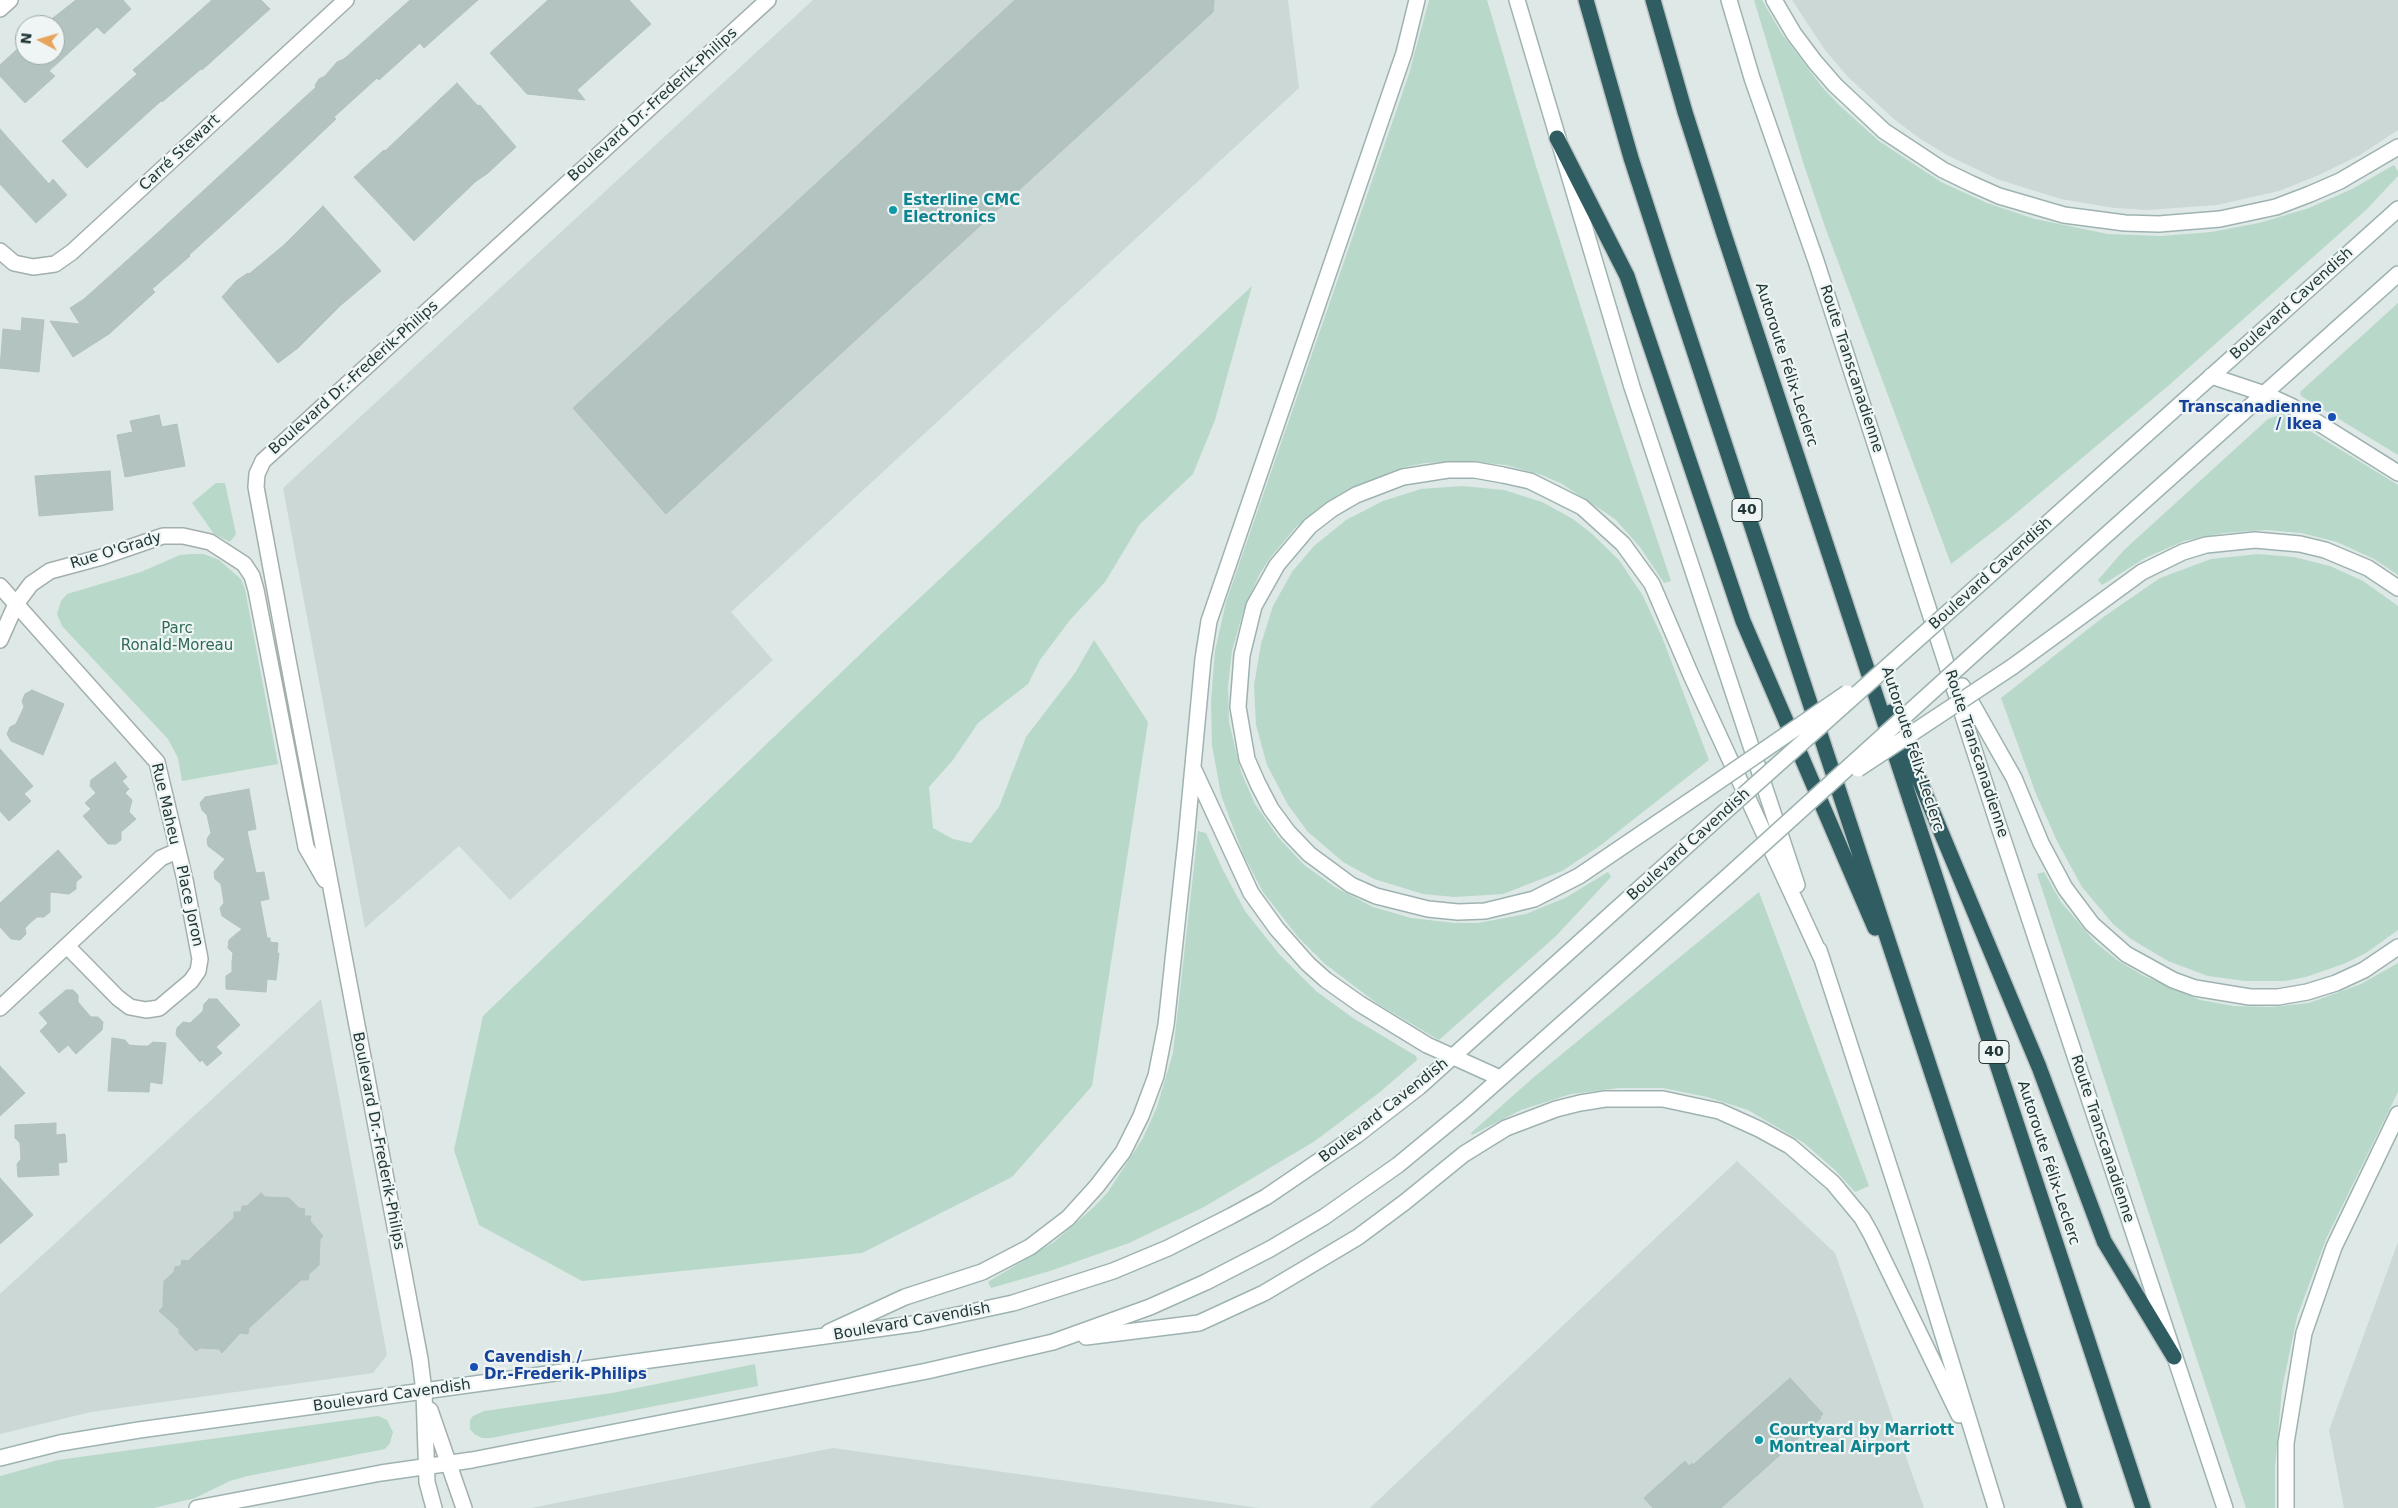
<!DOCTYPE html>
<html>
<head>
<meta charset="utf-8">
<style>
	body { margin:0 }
	#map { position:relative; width:2398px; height:1508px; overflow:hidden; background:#dee8e6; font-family:"DejaVu Sans",sans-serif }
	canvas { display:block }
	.north { position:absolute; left:15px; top:15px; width:50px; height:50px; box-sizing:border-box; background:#eef5f4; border:1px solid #9ca9a8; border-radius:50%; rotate:276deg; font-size:14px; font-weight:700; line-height:20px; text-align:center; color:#213737 }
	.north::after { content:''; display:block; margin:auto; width:18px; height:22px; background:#e8a45c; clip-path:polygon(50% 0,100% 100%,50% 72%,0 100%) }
</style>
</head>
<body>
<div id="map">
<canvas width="2398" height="1508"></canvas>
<div class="north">N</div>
</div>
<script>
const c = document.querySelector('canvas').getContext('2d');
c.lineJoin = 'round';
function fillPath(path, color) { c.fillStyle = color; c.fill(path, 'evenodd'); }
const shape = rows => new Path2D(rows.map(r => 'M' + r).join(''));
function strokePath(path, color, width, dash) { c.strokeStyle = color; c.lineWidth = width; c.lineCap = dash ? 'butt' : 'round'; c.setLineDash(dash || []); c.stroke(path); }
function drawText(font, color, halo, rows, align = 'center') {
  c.font = font + ' "DejaVu Sans",sans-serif'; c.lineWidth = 4.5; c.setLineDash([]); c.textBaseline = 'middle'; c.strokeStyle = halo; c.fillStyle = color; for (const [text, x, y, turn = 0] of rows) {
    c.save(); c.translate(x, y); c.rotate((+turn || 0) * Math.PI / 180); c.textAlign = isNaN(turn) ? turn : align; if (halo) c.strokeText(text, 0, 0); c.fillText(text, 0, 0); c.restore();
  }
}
fillPath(shape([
	[813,0,1288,0,1299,88,731,612,773,660,510,900,459,846,365,928,283,488],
	[1792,0,2398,0,2398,130,2360,155,2319,175,2279,191,2217,205,2147,210,2115,208,2061,199,1997,179,1947,155,1919,138,1894,119,1848,77,1825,50],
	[321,999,387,1355,373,1373,91,1412,0,1434,0,1294],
	[1737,1161,1835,1253,1924,1508,1370,1508],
	[2398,1242,2398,1508,2344,1508,2329,1430],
	[833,1448,1259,1508,531,1508]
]), '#ccd8d6');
fillPath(shape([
	[1429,0,1487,0,1535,163,1611,402,1671,581,1664,583,1640,547,1615,519,1562,484,1542,475,1506,465,1466,461,1425,463,1405,467,1347,490,1329,501,1296,527,1270,558,1259,575,1243,612,1232,651,1228,686,1229,722,1241,772,1255,804,1278,837,1304,865,1335,887,1373,907,1411,918,1455,923,1478,923,1526,914,1565,898,1608,872,1611,877,1556,936,1439,1040,1378,1004,1325,964,1298,937,1263,892,1243,854,1221,795,1212,745,1211,701,1215,651,1226,602,1409,74],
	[1754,0,1762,0,1782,34,1822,87,1839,105,1879,141,1941,182,1987,203,2035,219,2108,234,2161,236,2211,232,2259,223,2309,208,2352,189,2394,165,2398,171,2398,176,2366,210,2168,386,2008,520,1951,564,1824,224,1803,162],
	[1252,286,1215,420,1193,474,1140,524,1105,582,1070,620,1040,660,1028,684,978,723,953,760,929,787,933,828,953,839,971,843,999,807,1026,737,1075,673,1094,640,1148,722,1092,1086,1012,1177,862,1253,582,1281,479,1225,454,1150,483,1016,876,639],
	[2398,303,2398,455,2301,396,2300,392],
	[2279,412,2398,485,2398,575,2374,559,2337,542,2301,533,2266,530,2223,533,2184,541,2145,558,2102,585,2098,580,2124,550,2268,419,2277,416],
	[216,483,225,483,236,534,230,542,214,534,192,503],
	[1462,486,1504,490,1542,502,1573,519,1591,533,1619,560,1643,596,1662,637,1709,760,1601,845,1562,871,1503,894,1455,897,1423,894,1374,879,1343,862,1308,832,1288,805,1267,765,1256,725,1254,685,1261,644,1273,606,1292,572,1314,546,1346,520,1383,501,1421,489],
	[192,554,204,554,219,560,241,579,245,589,278,764,182,781,178,758,168,739,62,626,57,614,61,601,67,594,141,572,180,555],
	[2258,554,2294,557,2330,566,2363,581,2398,606,2398,930,2366,953,2346,963,2306,977,2285,981,2245,981,2208,976,2168,961,2131,939,2113,924,2082,887,2058,843,2036,794,2001,698,2102,618,2160,578,2211,559],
	[1198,831,1206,833,1223,870,1245,911,1279,954,1316,991,1353,1018,1416,1056,1417,1060,1380,1092,1315,1141,1204,1207,1129,1243,1050,1271,991,1288,988,1282,1054,1242,1094,1207,1108,1192,1143,1138,1157,1107,1173,1053],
	[2044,872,2061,902,2095,942,2117,960,2144,976,2200,1000,2234,1006,2271,1007,2309,1003,2361,984,2398,963,2398,1092,2326,1239,2297,1317,2282,1389,2275,1467,2275,1508,2246,1508,2037,874],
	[1759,892,1869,1186,1855,1192,1835,1170,1804,1143,1748,1110,1707,1097,1663,1088,1619,1088,1571,1094,1521,1110,1472,1135,1471,1133,1534,1077],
	[755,1364,758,1386,491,1438,482,1438,474,1434,470,1429,470,1420,473,1416,484,1411,612,1393],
	[378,1416,387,1420,393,1432,390,1443,385,1449,248,1476,230,1481,195,1498,154,1508,0,1508,0,1476,58,1460]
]), '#b8d9c9');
const building = shape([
	[76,0,123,0,131,9,104,34,97,27,49,71,55,76,25,103,0,76,0,65,25,42,25,55,55,55,55,25,44,25,76,0],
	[212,0,261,0,270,9,202,70,201,69,162,102,161,101,87,168,62,141,137,74,133,70,212,0],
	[410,0,478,0,424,48,420,43,379,80,377,78,334,117,336,119,264,187,189,255,190,256,152,289,155,292,109,334,73,357,50,321,80,324,70,308,84,299,153,237,316,87,315,85,319,79,325,76,337,62,344,59,410,0],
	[548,0,629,0,651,24,577,90,585,100,527,94,490,53,548,0],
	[1015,0,1214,0,1213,12,666,514,573,408,1015,0],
	[457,83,478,106,480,105,516,147,488,173,475,182,414,241,354,177,384,150,385,151,457,83],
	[0,129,49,184,53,179,67,195,36,223,0,184,0,129],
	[323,206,381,271,340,306,298,348,278,363,222,297,236,281,248,273,249,274,284,245,323,206],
	[22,318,44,320,39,372,0,368,3,329,21,331,22,318],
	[159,415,162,427,177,424,185,466,125,477,117,435,133,432,130,421,159,415],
	[110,471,113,510,39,516,35,476,110,471],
	[32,690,64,704,43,755,11,741,7,734,10,727,16,724,24,707,22,701,25,694,32,690],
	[0,749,33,786,24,794,31,801,9,821,0,811,0,749],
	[115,762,127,777,122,781,129,789,125,793,132,800,129,812,136,819,121,832,121,840,116,844,108,844,83,816,91,809,85,803,96,793,90,786,91,780,115,762],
	[249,789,256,829,247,831,256,873,264,872,269,899,260,901,267,938,270,938,270,942,278,943,277,953,279,953,276,980,267,979,266,992,226,989,226,976,232,972,232,962,233,953,228,948,229,940,242,929,222,916,220,908,224,903,221,884,215,879,214,872,225,859,208,846,207,839,211,833,207,815,202,810,200,803,205,797,249,789],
	[58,850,82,877,76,882,76,889,69,894,50,892,50,912,44,917,37,917,31,922,25,928,26,934,20,940,11,939,0,927,0,903,58,850],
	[66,990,73,990,78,995,78,1002,84,1009,91,1017,98,1017,103,1022,102,1030,76,1054,68,1045,59,1053,40,1031,48,1023,39,1013,66,990],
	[209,999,217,999,240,1025,216,1047,222,1053,207,1066,202,1060,200,1062,176,1035,177,1028,183,1022,190,1023,203,1011,204,1004,209,999],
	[112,1038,125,1040,129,1045,139,1046,148,1046,153,1042,166,1043,162,1084,150,1082,149,1092,108,1091,112,1038],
	[0,1066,25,1093,0,1116,0,1066],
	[56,1123,56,1135,65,1134,67,1162,58,1163,59,1175,18,1177,17,1164,21,1159,20,1143,15,1138,15,1125,56,1123],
	[0,1178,33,1215,0,1244,0,1178],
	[261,1193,265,1197,289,1198,299,1208,305,1209,304,1216,311,1216,310,1221,323,1236,320,1239,319,1265,309,1274,308,1280,301,1280,249,1328,248,1334,240,1333,222,1353,219,1349,200,1348,196,1351,179,1333,179,1329,159,1311,163,1307,164,1281,174,1272,175,1267,181,1266,182,1260,188,1261,234,1218,234,1212,241,1212,242,1206,247,1206,261,1193],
	[1790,1378,1823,1414,1820,1417,1821,1418,1721,1508,1653,1508,1644,1498,1685,1461,1689,1466,1692,1463,1693,1465,1790,1378]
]);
fillPath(building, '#b3c3c0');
strokePath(building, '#b1c1bf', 1);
const minor = shape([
	[0,9,10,0],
	[0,251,14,263,33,267,55,264,72,252,346,0],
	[0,586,157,762,185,880,200,959,198,971,191,981,159,1008,146,1010,130,1007,118,998,67,946],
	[0,640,16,604],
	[0,1008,161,858,177,851]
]);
const tertiary = shape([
	[16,604,31,584,50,571,102,557,163,536,183,536,210,542,244,564,252,576,256,590,306,847,325,880],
	[430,1410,464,1508],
	[434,1508,427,1482,424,1392,420,1359,288,660,256,487,257,474,263,461,768,0]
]);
const secondary = shape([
	[1517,0,1632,387,1797,885],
	[1729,0,1752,78,1816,261,1999,827,2225,1508],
	[1774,0,1794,34,1815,62,1835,85,1884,131,1943,170,1972,184,1999,196,2064,215,2125,223,2159,224,2220,219,2276,207,2310,194,2340,181,2398,147],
	[2211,376,2265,394,2293,407,2398,473],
	[1983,581,2398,209],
	[2000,630,2398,274],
	[2012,667,2142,572,2183,552,2206,545,2255,540,2300,544,2325,550,2368,568,2398,588],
	[1962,686,2014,778,2041,843,2065,888,2092,924,2126,954,2173,980,2195,988,2250,997,2278,997,2307,992,2336,983,2364,970,2398,947],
	[1194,770,1251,893,1277,929,1308,964,1326,980,1360,1004,1427,1045,1500,1078],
	[1700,794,1579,876,1534,899,1485,911,1458,912,1428,909,1376,896,1351,885,1309,854,1288,832,1271,809,1258,784,1247,759,1238,707,1242,655,1254,606,1277,565,1310,526,1332,509,1356,495,1403,477,1448,470,1475,470,1503,475,1530,481,1582,507,1623,544,1652,584,1691,675,1821,957],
	[1819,950,1921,1264,1996,1508],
	[829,1332,905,1297,982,1272,1030,1247,1068,1218,1097,1186,1123,1152,1141,1116,1156,1076,1166,1025,1186,840,1203,659,1209,621,1404,53,1417,0],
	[1086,1337,1199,1323,1264,1293,1358,1237,1405,1202,1464,1154,1506,1128,1556,1109,1580,1103,1605,1099,1663,1099,1719,1111,1759,1129,1790,1146,1833,1183,1862,1218,1871,1234,1959,1415],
	[0,1458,60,1443,139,1430,920,1323,1013,1303,1113,1271,1168,1248,1231,1216,1266,1197,1357,1135,1419,1087,1710,825],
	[197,1508,381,1473,472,1460,927,1371,1053,1342,1150,1307,1206,1282,1270,1249,1324,1217,1398,1165,1467,1108,1727,877],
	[2286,1508,2286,1443,2304,1333,2334,1247,2398,1114]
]);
const motorway = shape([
	[1586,0,1631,158,1668,272,2075,1508],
	[1653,0,1685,112,1723,231,2143,1508],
	[1557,138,1627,276,1743,621,1875,928],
	[1891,712,2039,1067,2104,1241,2174,1357]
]);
strokePath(minor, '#a2afae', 18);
strokePath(tertiary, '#a2afae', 18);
strokePath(secondary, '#9eb3b1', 18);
strokePath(motorway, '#bcc3c3', 18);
strokePath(minor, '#fff', 15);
strokePath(tertiary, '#fff', 15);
strokePath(secondary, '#fff', 15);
strokePath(motorway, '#2f5d61', 15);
const secondaryBridge = shape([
	[1858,769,2012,667],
	[1700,794,1847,693],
	[1710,825,1983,581],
	[1727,877,2000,630]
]);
strokePath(secondaryBridge, '#9eb3b1', 18, []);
strokePath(secondaryBridge, '#fff', 15);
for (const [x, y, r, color] of [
	[893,210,5,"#0f9aa8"],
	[2332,417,5,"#1a4fb4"],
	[474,1367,5,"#1a4fb4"],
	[1759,1440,5,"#0f9aa8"]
]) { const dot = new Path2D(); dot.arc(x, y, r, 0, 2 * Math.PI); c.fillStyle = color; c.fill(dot); strokePath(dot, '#eef5f4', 2); }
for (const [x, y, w] of [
	[1747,510,30],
	[1994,1052,30]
]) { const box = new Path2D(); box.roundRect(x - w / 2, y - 11.5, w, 23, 4); c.fillStyle = '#eef5f4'; c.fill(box); strokePath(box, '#213737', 1); }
drawText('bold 14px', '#213737', null, [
	["40",1747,510],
	["40",1994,1052]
]);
drawText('15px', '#213737', '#eef5f4', [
	["Boulevard Dr.-Frederik-Philips",653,105,-42],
	["Carré Stewart",180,153,-43],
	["Boulevard Cavendish",2292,304,-42],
	["Autoroute Félix-Leclerc",1786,365,72],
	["Route Transcanadienne",1851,369,72],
	["Boulevard Dr.-Frederik-Philips",354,378,-42],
	["Rue O'Grady",116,551,-17],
	["Boulevard Cavendish",1991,574,-42],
	["Autoroute Félix-Leclerc",1912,749,72],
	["Route Transcanadienne",1976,754,72],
	["Rue Maheu",165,804,77],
	["Boulevard Cavendish",1689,845,-42],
	["Place Joron",189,906,78],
	["Boulevard Cavendish",1384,1111,-38],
	["Route Transcanadienne",2102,1139,72],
	["Boulevard Dr.-Frederik-Philips",378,1141,79],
	["Autoroute Félix-Leclerc",2048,1163,72],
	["Boulevard Cavendish",912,1322,-10],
	["Boulevard Cavendish",392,1396,-8]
]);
drawText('bold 15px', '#0d838f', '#eef5f4', [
	["Esterline CMC",903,201],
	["Electronics",903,218],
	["Courtyard by Marriott",1769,1431],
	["Montreal Airport",1769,1448]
], 'left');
drawText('bold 15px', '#164399', '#eef5f4', [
	["Transcanadienne",2322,408],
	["/ Ikea",2322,425],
	["Cavendish /",484,1358,"left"],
	["Dr.-Frederik-Philips",484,1375,"left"]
], 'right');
drawText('15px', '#2e6a56', '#eef5f4', [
	["Parc",177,629],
	["Ronald-Moreau",177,646]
]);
</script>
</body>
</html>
